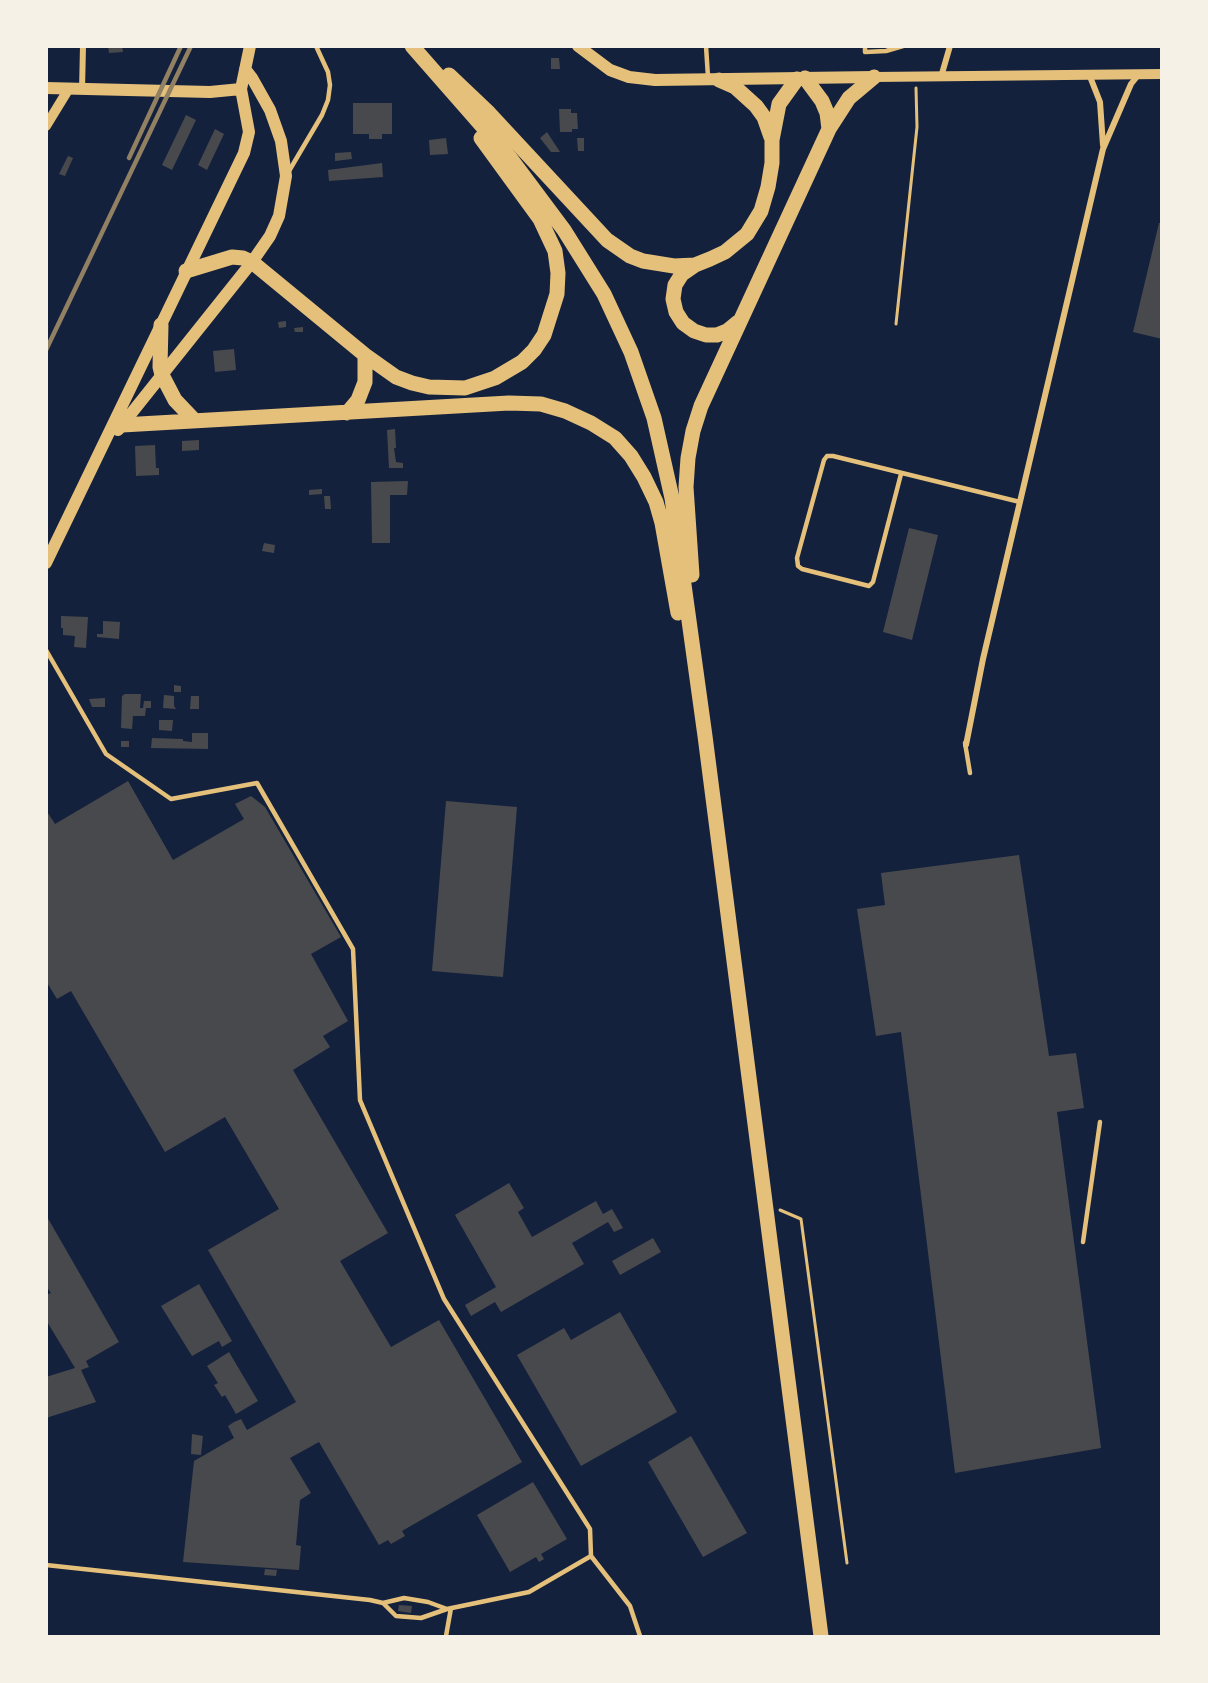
<!DOCTYPE html>
<style>
body{margin:0}
#map{position:relative;width:1208px;height:1683px;overflow:hidden;background:#14213d;font-family:Literata,serif}
canvas{display:block}
.frame{position:absolute;inset:0;border:48px solid #f6f1e7;pointer-events:none}
</style>
<div id="map">
<canvas width="1208" height="1683"></canvas>
<div class="frame"></div>
</div>
<script>
const ctx = document.querySelector('canvas').getContext('2d');
ctx.lineJoin = 'round';
function paint(path, color) { ctx.fillStyle = color; ctx.fill(path, 'evenodd'); }
const poly = rows => new Path2D(rows.map(r => 'M' + r).join(''));
function stroke(path, color, width, dash) { ctx.strokeStyle = color; ctx.lineWidth = width; ctx.lineCap = dash ? 'butt' : 'round'; ctx.setLineDash(dash || []); ctx.stroke(path); }
paint(poly([
 [108,46,122,46,123,52,109,53],
 [551,58,559,58,560,69,551,69],
 [353,103,392,103,392,134,382,134,382,139,369,139,369,134,353,134],
 [559,109,571,109,571,113,577,113,578,129,572,129,572,132,560,132],
 [186,115,196,120,172,170,162,165],
 [215,129,224,134,207,170,198,165],
 [547,132,560,152,551,152,540,138],
 [446,138,448,154,430,155,429,140],
 [577,138,584,138,584,151,578,151],
 [351,152,352,159,335,161,335,153],
 [68,156,73,158,65,176,59,174],
 [382,163,383,177,329,181,328,170],
 [1159,223,1162,223,1162,339,1133,332],
 [286,321,286,327,279,328,278,322],
 [303,327,303,332,295,332,294,328],
 [234,349,236,370,215,372,213,351],
 [395,429,396,448,394,448,396,462,403,463,403,468,389,468,387,430],
 [199,440,199,450,182,451,182,441],
 [155,445,156,468,159,468,159,475,136,476,135,446],
 [408,481,407,495,390,495,390,543,372,543,371,482],
 [322,489,322,494,309,495,309,490],
 [324,496,330,496,331,509,325,509],
 [909,528,938,535,912,640,883,632],
 [264,543,275,545,274,553,262,551],
 [61,616,88,617,86,648,74,647,75,636,63,635,63,628,61,628],
 [103,621,120,622,119,639,97,637,97,634,103,634],
 [174,685,181,686,181,692,174,692],
 [125,694,141,694,140,708,146,708,145,716,133,716,132,729,121,728,122,696],
 [164,695,174,696,174,706,176,709,163,708],
 [191,696,199,696,199,709,190,709],
 [105,698,105,707,92,707,89,699],
 [144,701,151,701,151,708,143,708],
 [159,720,173,720,172,731,159,730],
 [192,733,208,733,208,749,151,748,152,738,183,739,183,741,192,742],
 [121,741,129,741,129,747,121,747],
 [128,781,173,860,244,819,235,804,251,796,265,807,341,937,311,954,348,1021,323,1036,330,1047,293,1070,388,1233,340,1261,391,1347,439,1320,522,1462,402,1531,405,1536,391,1544,388,1540,379,1545,319,1442,290,1458,311,1493,300,1500,296,1545,301,1546,299,1570,183,1562,194,1461,234,1438,228,1426,234,1422,241,1419,247,1430,296,1402,208,1250,279,1209,225,1117,165,1152,71,991,57,999,46,981,46,810,55,824],
 [446,801,517,807,503,977,432,971],
 [1019,855,1049,1056,1076,1053,1084,1108,1057,1112,1101,1448,955,1473,901,1032,876,1036,857,909,885,905,881,873],
 [509,1183,524,1208,518,1212,532,1237,596,1201,603,1214,612,1209,623,1228,614,1232,608,1222,572,1243,584,1264,501,1312,495,1302,471,1316,465,1305,496,1287,455,1215],
 [46,1215,119,1342,86,1361,89,1367,81,1370,96,1402,46,1418,46,1377,75,1368,46,1320,46,1295,51,1293,46,1286],
 [653,1238,661,1252,620,1275,612,1261],
 [199,1284,232,1341,222,1347,219,1341,192,1356,161,1306],
 [620,1312,677,1412,581,1466,517,1355,564,1328,571,1340],
 [229,1352,258,1401,236,1414,225,1395,222,1397,214,1385,218,1383,207,1366],
 [192,1434,203,1436,201,1455,191,1454],
 [691,1436,747,1533,703,1557,648,1462],
 [533,1482,567,1539,541,1554,544,1559,539,1562,536,1557,510,1572,477,1515],
 [265,1569,277,1570,276,1576,264,1575],
 [399,1605,412,1606,411,1613,398,1611]
]), '#48494c');
stroke(poly([
 [896,324,917,127,916,88],
 [780,1210,801,1219,847,1563]
]), '#e5c07b', 3);
stroke(poly([
 [706,46,708,77],
 [865,46,865,52,886,51,903,46],
 [289,171,322,115,328,100,330,85,328,72,316,46],
 [901,474,873,582,869,586,802,569,798,566,797,558,824,460,827,456,833,456,1020,502],
 [46,650,106,754,171,799,257,783,353,949,360,1100,444,1299,590,1529,591,1556],
 [965,743,970,773],
 [1083,1242,1100,1122],
 [46,1565,370,1600,383,1603,396,1616,421,1618,447,1609,428,1602,404,1598,383,1603],
 [447,1609,529,1592,591,1556,630,1606,640,1636],
 [446,1636,451,1608]
]), '#e5c07b', 4.5);
stroke(poly([
 [1089,74,1100,102,1103,145],
 [941,77,950,46],
 [82,90,83,46],
 [966,745,983,659,1103,149,1131,84,1139,74]
]), '#e5c07b', 6);
stroke(poly([
 [874,77,1162,74],
 [46,126,68,90]
]), '#e5c07b', 10);
stroke(poly([
 [578,46,610,70,629,77,655,80,874,77],
 [46,88,210,92,241,89],
 [118,430,252,262,270,236,279,216,286,176,281,141,270,110,252,78,245,69],
 [46,563,244,153,249,132,241,89,250,46]
]), '#e5c07b', 12);
stroke(poly([
 [412,46,511,159,564,230,604,294,631,352,654,418,672,498,705,736,821,1636],
 [449,75,489,113,607,240,630,256,643,261,674,266,695,265,710,259,725,252,747,234,761,211,768,187,772,163,772,140,779,104,797,79],
 [805,78,822,101,827,113,829,129],
 [719,80,735,87,756,106,764,117,771,137],
 [695,265,682,274,675,285,673,299,676,312,683,323,694,331,706,335,717,335,727,331,738,322],
 [186,271,232,257,243,258,252,262,365,355,396,377,412,383,429,387,465,388,495,378,522,362,534,350,544,335,557,294,558,273,555,251,540,219,481,138],
 [161,325,160,367,162,375,175,400,195,421],
 [347,413,358,400,365,382,365,355],
 [122,425,509,403,541,404,565,411,591,423,615,438,631,456,644,477,656,502,662,523,678,613],
 [692,575,686,487,688,458,693,431,701,406,829,129,849,98,874,77]
]), '#e5c07b', 15);
stroke(poly([
 [129,158,181,46],
 [46,350,191,46]
]), '#918062', 4.5);
</script>
